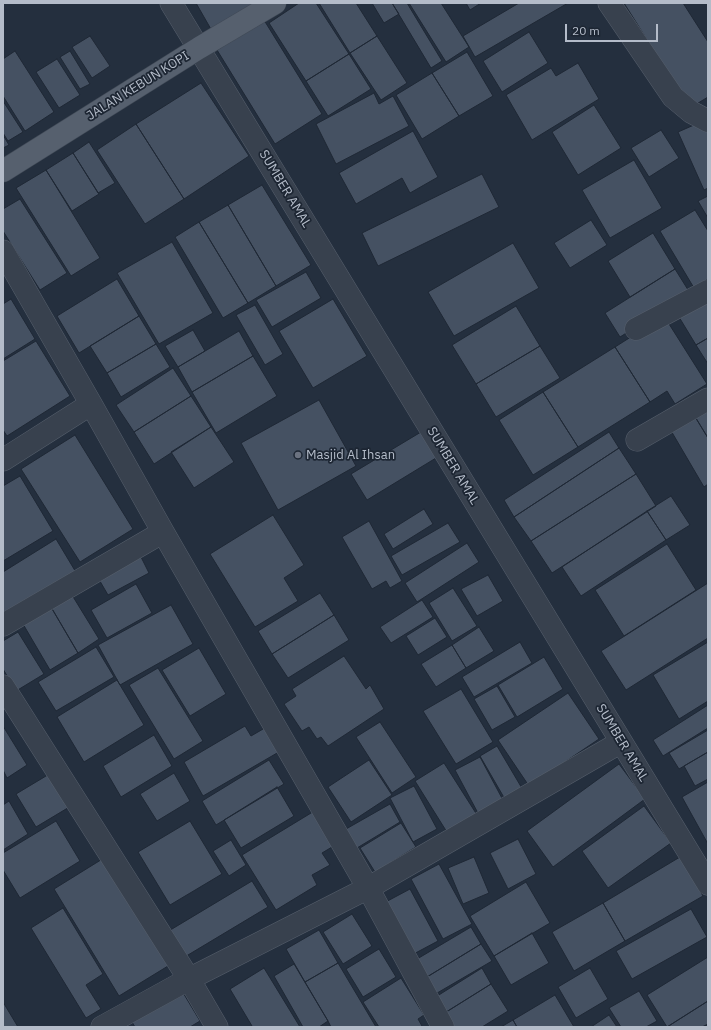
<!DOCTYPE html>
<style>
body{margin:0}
#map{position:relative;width:711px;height:1030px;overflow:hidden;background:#242f3e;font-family:"IBM Plex Sans",sans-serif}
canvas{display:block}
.frame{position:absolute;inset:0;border:4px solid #b4bcc9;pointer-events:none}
.scale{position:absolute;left:565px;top:24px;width:93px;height:18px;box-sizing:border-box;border:2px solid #b4bcc9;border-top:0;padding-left:5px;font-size:12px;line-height:14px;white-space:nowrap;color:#b4bcc9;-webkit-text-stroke:3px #1d2633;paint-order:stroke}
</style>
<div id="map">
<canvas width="711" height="1030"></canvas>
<div class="frame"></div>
<div class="scale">20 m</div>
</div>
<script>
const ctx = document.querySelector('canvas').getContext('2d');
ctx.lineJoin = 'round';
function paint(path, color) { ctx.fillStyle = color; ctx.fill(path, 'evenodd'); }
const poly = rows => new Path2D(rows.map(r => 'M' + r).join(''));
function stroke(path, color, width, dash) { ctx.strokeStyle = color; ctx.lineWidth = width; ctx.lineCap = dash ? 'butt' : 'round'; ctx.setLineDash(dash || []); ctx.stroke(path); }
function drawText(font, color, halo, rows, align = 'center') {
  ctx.font = font + ' "IBM Plex Sans",sans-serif'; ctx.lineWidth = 3.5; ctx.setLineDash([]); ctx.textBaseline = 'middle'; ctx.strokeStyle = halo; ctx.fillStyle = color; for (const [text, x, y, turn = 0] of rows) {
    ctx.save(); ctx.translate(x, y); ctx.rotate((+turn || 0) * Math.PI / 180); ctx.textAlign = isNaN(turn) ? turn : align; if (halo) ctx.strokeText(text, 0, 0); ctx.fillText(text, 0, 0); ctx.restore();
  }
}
const building = poly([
 [196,3,260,3,212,31,196,3],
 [299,3,316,3,349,54,306,81,269,23,299,3],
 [319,3,356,3,377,36,350,53,319,3],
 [372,3,392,3,399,14,384,23,372,3],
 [392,3,407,3,442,61,431,68,392,3],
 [409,3,441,3,469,47,446,62,409,3],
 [466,3,481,3,470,10,466,3],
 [519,3,568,3,475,57,463,36,519,3],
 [624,3,683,3,708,42,708,97,690,108,624,3],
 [264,20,322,114,275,144,217,50,264,20],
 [529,32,548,63,502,92,483,61,529,32],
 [90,36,110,66,92,78,72,47,90,36],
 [377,36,407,83,381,100,350,53,377,36],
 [15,51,54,112,25,131,3,96,3,59,15,51],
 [70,51,90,84,80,89,60,57,70,51],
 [467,52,493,96,459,116,432,73,467,52],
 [349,54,371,89,328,116,306,81,349,54],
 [57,59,80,95,59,108,36,72,57,59],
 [578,63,599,99,532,140,506,95,551,68,556,76,578,63],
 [432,73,459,116,422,139,396,95,432,73],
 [201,83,249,156,184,199,136,124,201,83],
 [374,93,379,104,393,96,409,126,336,164,316,124,374,93],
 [3,101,23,132,8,141,3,133,3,101],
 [594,105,621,148,578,175,552,132,594,105],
 [136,124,184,199,145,224,97,150,136,124],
 [694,125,708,130,708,188,704,190,678,132,694,125],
 [661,130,679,158,649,177,631,148,661,130],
 [413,131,438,177,410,193,402,178,356,204,339,173,413,131],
 [3,135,9,145,3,148,3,135],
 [89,142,115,183,98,193,73,153,89,142],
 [73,153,99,194,72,211,46,170,73,153],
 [634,160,662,208,610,238,582,190,634,160],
 [46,170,100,258,71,276,16,188,46,170],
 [482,174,499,207,378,266,362,233,482,174],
 [262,185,311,265,276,286,228,205,262,185],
 [708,196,708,218,698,201,708,196],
 [20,199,67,273,40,290,3,231,3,209,20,199],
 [228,205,276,286,248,303,199,222,228,205],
 [695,210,708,231,708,279,694,288,660,231,695,210],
 [591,220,607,245,570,268,554,243,591,220],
 [199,222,248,303,223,318,175,237,199,222],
 [653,233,675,269,630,297,608,261,653,233],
 [172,242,213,313,159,344,117,273,172,242],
 [513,243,539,288,454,336,428,292,513,243],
 [675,269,690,293,620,337,605,313,675,269],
 [306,272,321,298,272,327,256,300,306,272],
 [117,279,139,316,79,353,57,316,117,279],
 [11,299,35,339,3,359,3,304,11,299],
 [333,299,367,356,313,388,279,331,333,299],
 [708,299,708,338,696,345,679,317,708,299],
 [255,305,283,354,265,365,236,315,255,305],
 [516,306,540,346,476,384,452,345,516,306],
 [139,316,156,344,107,373,90,346,139,316],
 [664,316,707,384,675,404,667,391,650,402,615,347,664,316],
 [193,330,205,351,178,367,165,346,193,330],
 [239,331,253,356,192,392,178,367,239,331],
 [708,338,708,364,696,345,708,338],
 [36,341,70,396,7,436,3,430,3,361,36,341],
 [156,344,170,367,121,397,107,373,156,344],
 [540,346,560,378,496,417,476,384,540,346],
 [615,347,650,402,578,447,543,392,615,347],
 [253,356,277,396,216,433,192,392,253,356],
 [173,368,191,396,134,432,116,405,173,368],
 [543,392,578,447,533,475,499,420,543,392],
 [191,396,211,427,154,464,134,432,191,396],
 [319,400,356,466,278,510,241,443,319,400],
 [708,407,708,438,694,415,708,407],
 [694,415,708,438,708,484,704,487,670,429,694,415],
 [211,427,234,462,194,488,171,452,211,427],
 [421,432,436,458,367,500,351,474,421,432],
 [609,432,619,448,514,517,504,500,609,432],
 [75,435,133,529,80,562,21,469,75,435],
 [619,448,636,474,531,541,514,517,619,448],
 [636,474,656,506,552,573,531,541,636,474],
 [20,476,53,531,3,561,3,486,20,476],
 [671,496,690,525,666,540,647,511,671,496],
 [424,509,433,524,393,549,384,534,424,509],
 [647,511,666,540,581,596,562,567,647,511],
 [273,515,304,565,284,578,298,601,255,627,210,554,273,515],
 [369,521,402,581,390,588,386,581,372,589,342,537,369,521],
 [448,523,460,542,402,575,391,556,448,523],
 [56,539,77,574,3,619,3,572,56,539],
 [467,543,479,562,417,602,405,583,467,543],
 [667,544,696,590,624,636,595,590,667,544],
 [139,553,149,573,108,595,97,576,139,553],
 [488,575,503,601,477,616,461,589,488,575],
 [708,583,708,638,626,690,601,651,708,583],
 [136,584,152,613,107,638,91,610,136,584],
 [453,588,477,626,452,641,429,603,453,588],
 [320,593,334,615,272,654,258,631,320,593],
 [72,595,99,639,78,653,51,607,72,595],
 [422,600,433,617,391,643,380,627,422,600],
 [171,605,193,644,120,685,98,645,171,605],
 [51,607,78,653,50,670,23,624,51,607],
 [334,615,349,640,288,678,272,654,334,615],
 [435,618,447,637,418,655,406,636,435,618],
 [479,627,494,651,466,668,452,645,479,627],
 [18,632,44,674,16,691,3,669,3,641,18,632],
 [520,642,532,663,474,697,462,677,520,642],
 [708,642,708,701,679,719,653,675,708,642],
 [452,645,466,668,436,687,421,664,452,645],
 [96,647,114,677,56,711,38,682,96,647],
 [199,648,226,694,190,716,162,670,199,648],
 [344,656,366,689,370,685,384,709,328,746,321,737,317,739,309,727,302,731,284,704,296,696,292,689,344,656],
 [544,657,563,689,517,717,498,685,544,657],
 [158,668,203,741,174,759,129,685,158,668],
 [117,680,144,725,84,762,57,717,117,680],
 [497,686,515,717,492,730,474,699,497,686],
 [461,689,493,742,456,764,423,711,461,689],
 [568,693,599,739,529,786,498,740,568,693],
 [708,705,708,728,663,756,653,740,708,705],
 [380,722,416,777,392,793,356,737,380,722],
 [270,725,284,749,203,796,184,762,245,726,251,736,270,725],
 [3,726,27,765,7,778,3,770,3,726],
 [708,730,708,752,679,769,669,753,708,730],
 [154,735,172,766,121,797,103,766,154,735],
 [497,746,523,790,506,801,480,756,497,746],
 [708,752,708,779,695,786,684,766,708,752],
 [480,757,504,802,479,815,455,770,480,757],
 [269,760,284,784,216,825,202,801,269,760],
 [369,760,392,795,351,822,328,787,369,760],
 [444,763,479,818,450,837,415,781,444,763],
 [619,764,645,799,553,867,527,831,619,764],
 [51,773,71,806,36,827,16,794,51,773],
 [174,773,190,801,157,821,140,794,174,773],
 [708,782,708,844,682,797,708,782],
 [414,786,437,829,413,842,390,798,414,786],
 [277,787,294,816,241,848,224,820,277,787],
 [9,801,28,834,3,850,3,805,9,801],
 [390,804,400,822,357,848,346,829,390,804],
 [644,806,671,843,608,888,582,851,644,806],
 [316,810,337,844,322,853,330,865,312,875,317,885,276,910,242,855,316,810],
 [56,821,80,861,20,898,3,870,3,853,56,821],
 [190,821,222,874,170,905,138,852,190,821],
 [401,823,416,847,375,872,360,848,401,823],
 [518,839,536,874,508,889,490,853,518,839],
 [231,840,246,865,229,876,213,851,231,840],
 [474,857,489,893,463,904,448,868,474,857],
 [680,857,703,896,625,941,603,903,680,857],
 [104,858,168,966,119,996,54,889,104,858],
 [439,864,472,924,443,939,411,879,439,864],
 [252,881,268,907,183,958,167,932,252,881],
 [526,882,550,923,494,956,470,916,526,882],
 [410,889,438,941,408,957,380,905,410,889],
 [603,903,625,941,574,971,552,932,603,903],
 [63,908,103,974,86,985,101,1009,86,1018,31,928,63,908],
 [691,909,707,937,632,979,616,951,691,909],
 [352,914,372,946,343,964,323,932,352,914],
 [471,927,481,944,422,980,412,962,471,927],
 [319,930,338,963,305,982,286,949,319,930],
 [532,933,549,963,511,985,494,956,532,933],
 [481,944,492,961,432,996,422,980,481,944],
 [379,949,396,977,363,997,346,969,379,949],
 [708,957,708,1001,667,1027,647,995,708,957],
 [338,963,376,1027,331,1027,328,1021,305,982,338,963],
 [294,964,328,1021,319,1027,303,1027,274,976,294,964],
 [264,968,300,1027,250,1027,252,1026,230,989,264,968],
 [482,968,491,984,443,1014,434,998,482,968],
 [590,968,608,999,576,1018,558,987,590,968],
 [401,978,424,1015,418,1019,422,1026,420,1027,379,1027,363,1002,401,978],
 [491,984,508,1011,482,1027,452,1027,443,1014,491,984],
 [182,991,200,1021,190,1027,135,1027,132,1022,182,991],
 [639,991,657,1021,646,1027,621,1027,609,1008,639,991],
 [555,995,574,1027,517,1027,513,1020,555,995],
 [708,1001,708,1024,702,1027,667,1027,708,1001],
 [3,1002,18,1027,3,1027,3,1002],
 [609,1015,617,1027,591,1027,609,1015],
 [513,1020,517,1027,501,1027,513,1020]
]);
paint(building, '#455162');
stroke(building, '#1f2835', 1);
const street = poly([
 [171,3,708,884],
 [609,3,673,97,691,112,708,121],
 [3,251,91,404,163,532,368,888,443,1027],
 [636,329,708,291],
 [637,440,708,399],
 [3,460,91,404],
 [3,625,163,532],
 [3,686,189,979,217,1027],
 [102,1027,189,979,368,888,621,742]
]);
const primary = poly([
 [3,171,199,48,275,3]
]);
stroke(street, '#565f6c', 23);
stroke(primary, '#414a57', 23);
stroke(street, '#38414e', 22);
stroke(primary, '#56606e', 22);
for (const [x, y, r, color] of [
 [298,455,4,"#6b7280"]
]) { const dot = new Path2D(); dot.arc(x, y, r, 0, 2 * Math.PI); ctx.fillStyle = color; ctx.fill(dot); stroke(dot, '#1d2633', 1.5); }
drawText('13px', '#b4bcc9', '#1d2633', [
 ["JALAN KEBUN KOPI",138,86,-32],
 ["SUMBER AMAL",285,189,59],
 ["SUMBER AMAL",453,466,59],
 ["SUMBER AMAL",622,743,59]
]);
drawText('13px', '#b4bcc9', '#1d2633', [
 ["Masjid Al Ihsan",306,455]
], 'left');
</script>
